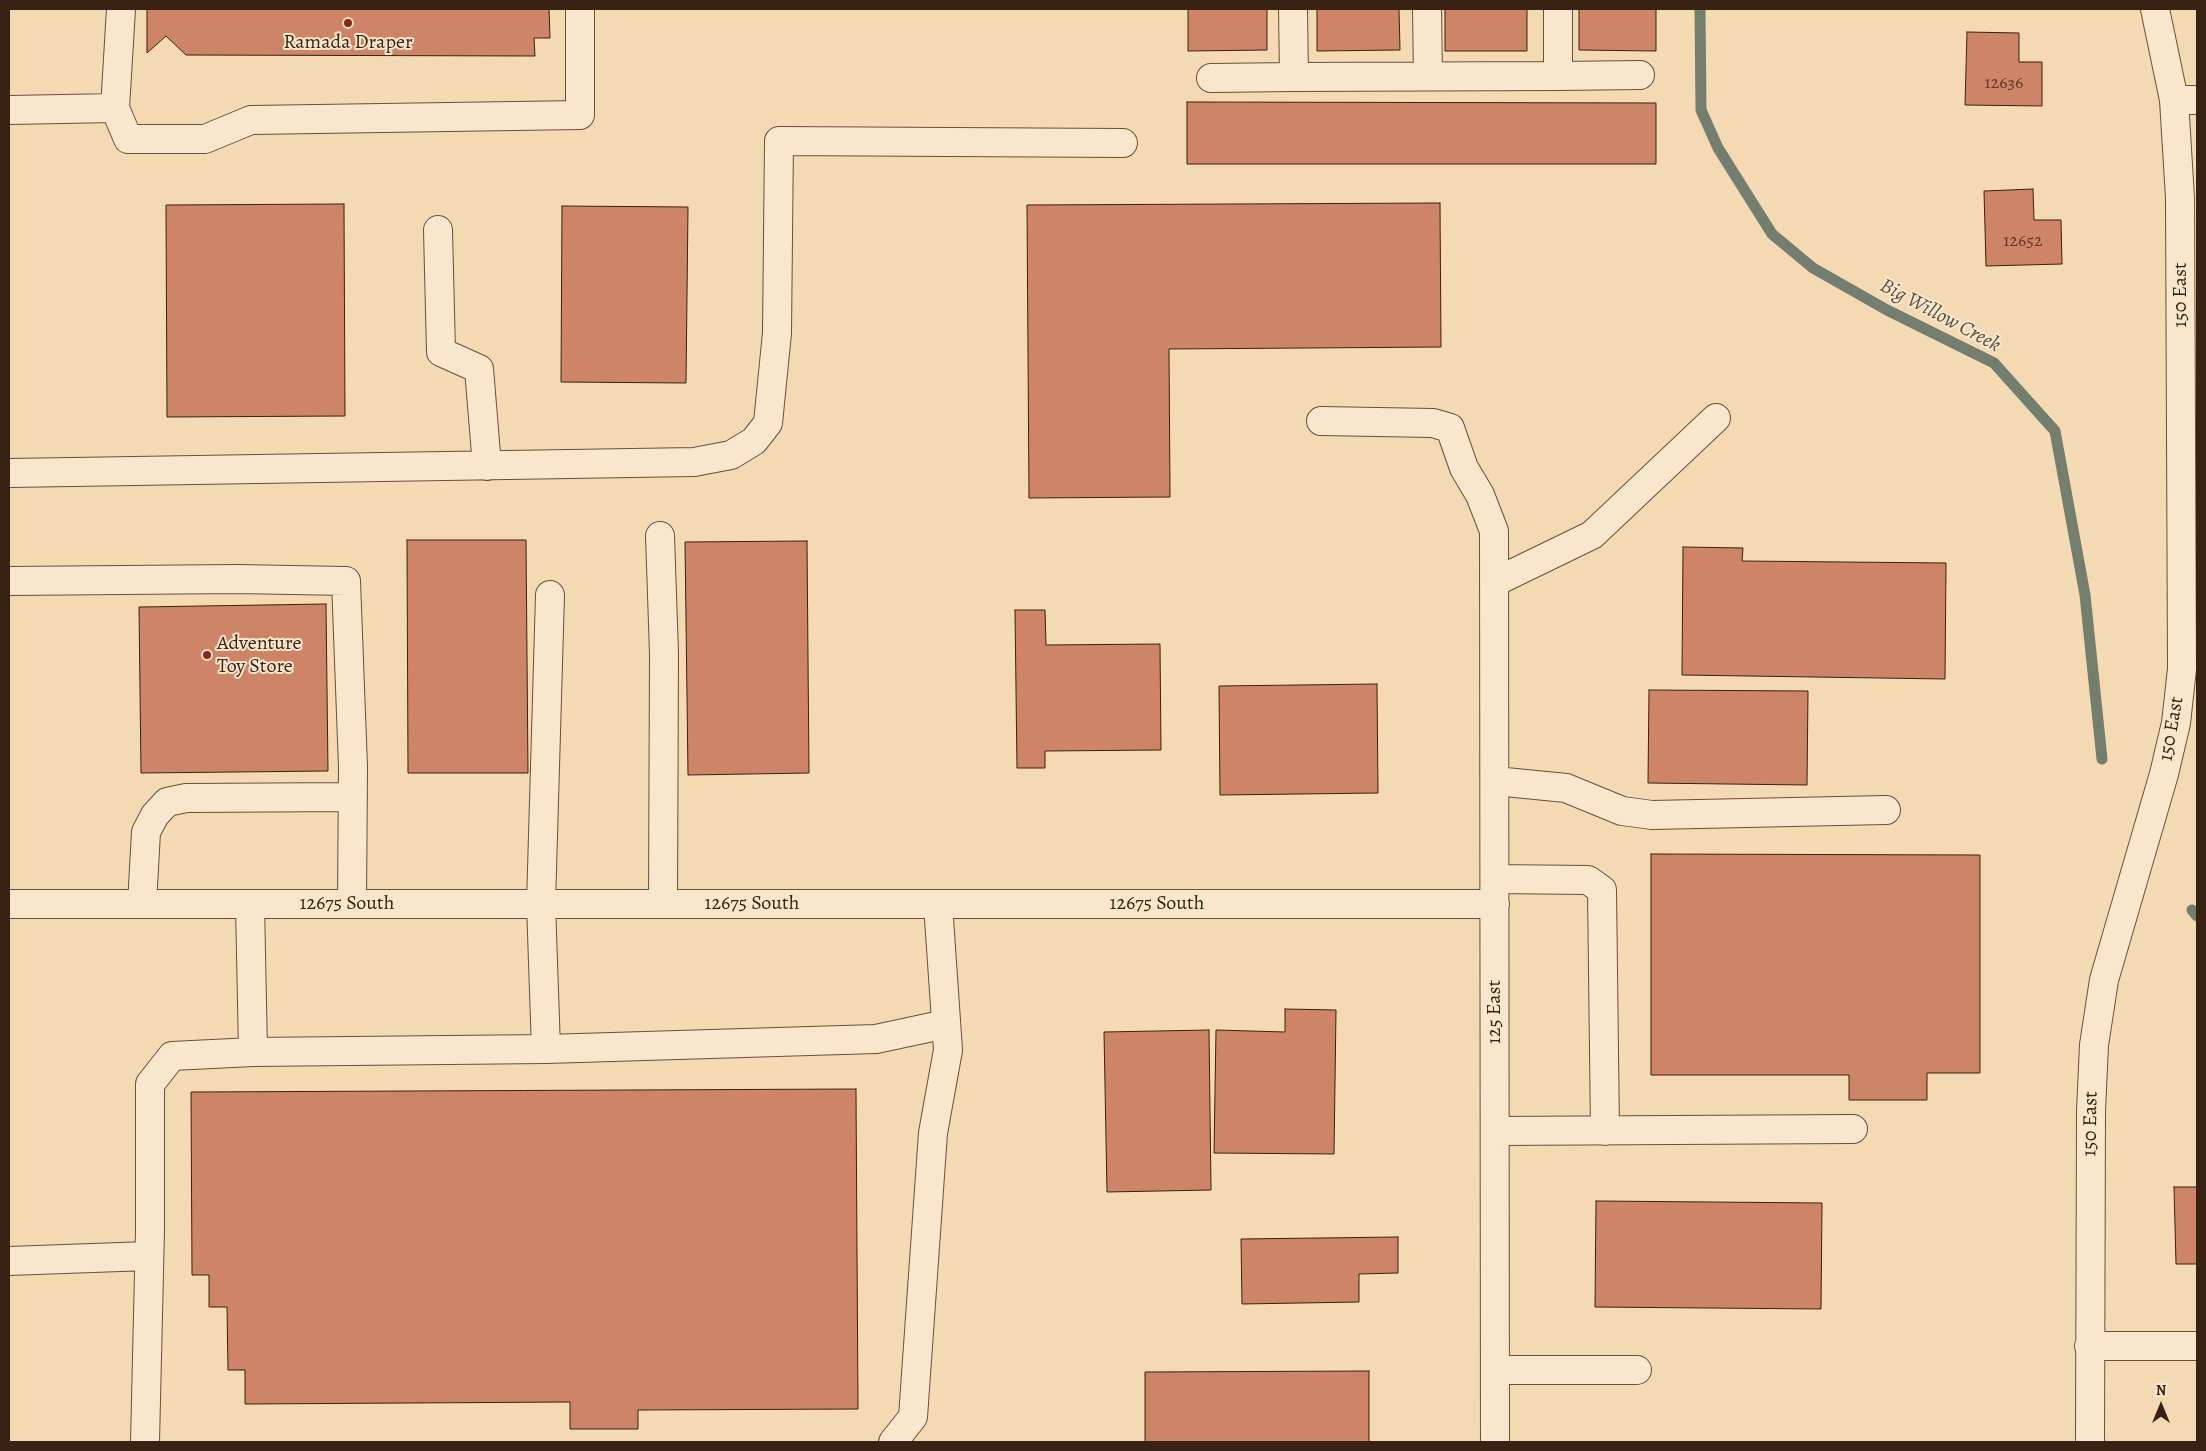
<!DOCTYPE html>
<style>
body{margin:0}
#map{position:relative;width:2206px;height:1451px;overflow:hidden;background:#f4dab2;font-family:Alegreya,serif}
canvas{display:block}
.frame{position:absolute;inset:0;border:10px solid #372213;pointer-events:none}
.north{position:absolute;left:2136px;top:1381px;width:50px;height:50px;-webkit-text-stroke:4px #f8e7cd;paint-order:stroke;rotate:0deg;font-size:14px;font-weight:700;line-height:20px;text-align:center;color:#372213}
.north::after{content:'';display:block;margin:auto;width:18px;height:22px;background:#372213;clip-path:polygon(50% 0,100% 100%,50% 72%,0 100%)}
</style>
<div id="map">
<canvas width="2206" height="1451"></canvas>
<div class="frame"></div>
<div class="north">N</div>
</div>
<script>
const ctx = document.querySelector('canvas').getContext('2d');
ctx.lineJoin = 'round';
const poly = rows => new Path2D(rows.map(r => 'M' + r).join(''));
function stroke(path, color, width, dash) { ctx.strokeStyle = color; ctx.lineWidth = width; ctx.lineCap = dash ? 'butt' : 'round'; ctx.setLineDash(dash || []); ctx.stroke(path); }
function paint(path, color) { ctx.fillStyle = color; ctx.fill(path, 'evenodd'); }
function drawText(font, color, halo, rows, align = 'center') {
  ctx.font = font + ' Alegreya,serif'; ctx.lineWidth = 4; ctx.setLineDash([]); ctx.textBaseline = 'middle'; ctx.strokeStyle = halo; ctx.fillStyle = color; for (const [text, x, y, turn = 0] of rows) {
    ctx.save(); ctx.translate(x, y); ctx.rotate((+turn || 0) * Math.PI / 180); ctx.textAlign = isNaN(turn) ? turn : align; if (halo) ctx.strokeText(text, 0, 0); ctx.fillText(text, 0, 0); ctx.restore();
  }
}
stroke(poly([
 [1700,9,1701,110,1718,148,1772,234,1813,268,1887,310,1994,363,2055,431,2085,595,2102,759],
 [2192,910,2197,916]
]), '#747e6f', 11);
const building = poly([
 [147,9,549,9,550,38,534,38,535,56,186,55,166,36,147,53,147,9],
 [1188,9,1267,9,1267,50,1188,51,1188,9],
 [1317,9,1399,9,1400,50,1317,51,1317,9],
 [1445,9,1527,9,1527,51,1445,51,1445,9],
 [1579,9,1656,9,1656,51,1579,50,1579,9],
 [1967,32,2019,33,2019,62,2042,62,2042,106,1965,105,1967,32],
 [1187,102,1656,103,1656,164,1187,164,1187,102],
 [2033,189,2034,220,2061,220,2062,264,1986,266,1984,191,2033,189],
 [1440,203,1441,347,1169,349,1170,497,1029,498,1027,205,1440,203],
 [344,204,345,416,167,417,166,205,344,204],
 [562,206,688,207,686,383,561,382,562,206],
 [407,540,526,540,528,773,408,773,407,540],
 [807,541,809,773,688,775,685,542,807,541],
 [1683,547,1743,548,1742,561,1946,563,1945,679,1682,675,1683,547],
 [326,604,328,771,141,773,139,607,326,604],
 [1015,610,1045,610,1046,645,1160,644,1161,750,1045,751,1045,768,1017,768,1015,610],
 [1377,684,1378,793,1220,795,1219,686,1377,684],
 [1649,690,1808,691,1807,785,1648,783,1649,690],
 [1651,854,1980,855,1980,1073,1927,1073,1927,1100,1849,1100,1849,1075,1651,1075,1651,854],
 [1285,1009,1336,1010,1334,1154,1214,1153,1216,1030,1285,1032,1285,1009],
 [1209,1030,1211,1190,1107,1192,1104,1032,1209,1030],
 [856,1089,858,1409,638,1410,638,1429,570,1429,570,1402,245,1404,245,1370,228,1370,227,1307,209,1307,209,1275,192,1275,191,1092,856,1089],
 [2174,1187,2197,1187,2197,1264,2176,1264,2174,1187],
 [1596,1201,1822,1203,1821,1309,1595,1307,1596,1201],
 [1398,1237,1398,1273,1359,1274,1359,1302,1242,1304,1241,1239,1398,1237],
 [1369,1371,1369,1442,1145,1442,1145,1372,1369,1371]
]);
paint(building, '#ce8466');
stroke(building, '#372213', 1);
const minor = poly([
 [1293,9,1294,77,1558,76,1558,9],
 [1427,9,1428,76],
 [1558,76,1640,75],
 [1211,78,1294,77],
 [2174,100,2197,100],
 [115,108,128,139,205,139,251,120,580,115,580,9],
 [9,110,115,108,121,9],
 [438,230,441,352,479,369,487,466],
 [1321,421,1433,423,1450,428,1464,468,1480,495,1494,531,1495,1442],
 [9,473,694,462,731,455,754,441,768,423,777,333,779,141,1123,143],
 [660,536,664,653,663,904],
 [9,581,237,579,346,581,353,767,352,904],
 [1495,582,1592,535,1716,418],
 [550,595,541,904,546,1049,876,1039,946,1024],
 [1495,781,1566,788,1622,811,1652,815,1886,810],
 [1495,879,1588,880,1602,890,1605,1131],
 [9,904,1495,904],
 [142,904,146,832,155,815,167,802,186,798,353,797],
 [250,904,253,1052,546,1049],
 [1495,1131,1853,1129],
 [9,1261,148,1256],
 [2089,1346,2197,1346],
 [1495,1370,1637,1370],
 [145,1442,150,1230,150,1084,172,1056,253,1052],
 [893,1442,913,1417,933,1133,948,1050,938,904],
 [2090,1442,2091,1111,2094,1045,2104,980,2164,774,2176,723,2182,669,2180,198,2174,100,2155,9]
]);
stroke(minor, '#66503b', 30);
stroke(minor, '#f8e7cd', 28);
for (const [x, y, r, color] of [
 [348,23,5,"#8f2418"],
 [207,655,5,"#8f2418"]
]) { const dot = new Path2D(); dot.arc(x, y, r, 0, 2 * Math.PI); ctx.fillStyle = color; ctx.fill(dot); stroke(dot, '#f8e7cd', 2); }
drawText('18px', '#5d3a28', null, [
 ["12636",2004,84],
 ["12652",2023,242]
]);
drawText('20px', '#372213', '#f8e7cd', [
 ["Ramada Draper",348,43],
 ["Adventure",217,644,"left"],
 ["Toy Store",217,667,"left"]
]);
drawText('20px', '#372213', '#f8e7cd', [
 ["150 East",2181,295,-90],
 ["150 East",2172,729,-80],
 ["12675 South",347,904],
 ["12675 South",752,904],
 ["12675 South",1157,904],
 ["125 East",1495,1012,-90],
 ["150 East",2091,1124,-89]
]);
drawText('italic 21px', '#555041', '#f8e7cd', [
 ["Big Willow Creek",1940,316,28]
]);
</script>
